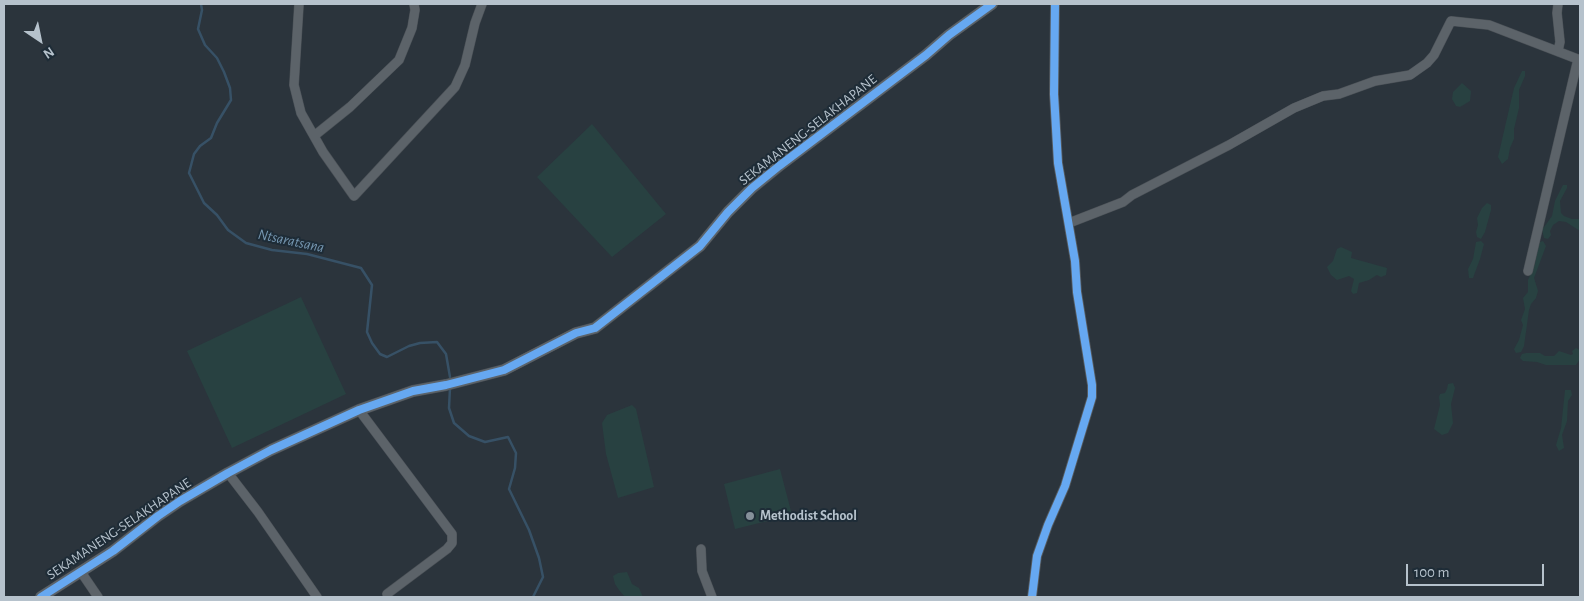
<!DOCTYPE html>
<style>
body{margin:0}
#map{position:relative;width:1584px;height:601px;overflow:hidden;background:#2b343c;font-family:"Alegreya Sans",sans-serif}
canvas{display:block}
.frame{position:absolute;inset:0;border:5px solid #b6c2cc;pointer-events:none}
.north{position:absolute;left:15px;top:15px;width:50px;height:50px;-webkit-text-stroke:4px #1e2c37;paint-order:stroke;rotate:146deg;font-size:14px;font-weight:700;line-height:20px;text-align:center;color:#b6c2cc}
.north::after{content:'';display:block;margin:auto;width:18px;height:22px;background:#b6c2cc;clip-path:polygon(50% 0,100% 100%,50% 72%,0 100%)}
.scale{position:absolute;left:1406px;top:564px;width:138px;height:22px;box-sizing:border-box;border:2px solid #b6c2cc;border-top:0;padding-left:6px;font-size:15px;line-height:18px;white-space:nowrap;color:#b6c2cc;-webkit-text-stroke:4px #1e2c37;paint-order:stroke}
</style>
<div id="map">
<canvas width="1584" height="601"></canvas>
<div class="frame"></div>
<div class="north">N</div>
<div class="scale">100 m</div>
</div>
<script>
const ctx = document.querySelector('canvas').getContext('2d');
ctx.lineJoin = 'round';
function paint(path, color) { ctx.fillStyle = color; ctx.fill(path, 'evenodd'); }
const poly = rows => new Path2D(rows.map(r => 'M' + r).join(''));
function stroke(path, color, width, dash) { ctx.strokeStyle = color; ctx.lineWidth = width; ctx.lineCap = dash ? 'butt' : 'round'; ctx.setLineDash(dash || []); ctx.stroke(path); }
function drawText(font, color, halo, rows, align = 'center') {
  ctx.font = font + ' "Alegreya Sans",sans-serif'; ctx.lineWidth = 4; ctx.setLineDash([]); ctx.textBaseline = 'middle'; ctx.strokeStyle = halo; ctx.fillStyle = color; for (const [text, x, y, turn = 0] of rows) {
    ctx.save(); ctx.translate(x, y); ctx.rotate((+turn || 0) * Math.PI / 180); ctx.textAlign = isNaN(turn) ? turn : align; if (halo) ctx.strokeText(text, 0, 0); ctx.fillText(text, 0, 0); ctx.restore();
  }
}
paint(poly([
 [1522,71,1525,71,1525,76,1519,90,1519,108,1514,129,1514,139,1510,148,1508,159,1502,164,1498,157,1514,88],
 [1462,83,1471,91,1470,101,1460,107,1456,106,1452,99,1453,92],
 [592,124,666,214,612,257,537,177],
 [1563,185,1567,185,1567,188,1560,201,1561,213,1564,216,1572,219,1580,219,1580,231,1566,222,1559,221,1553,225,1550,231,1551,235,1548,239,1544,238,1542,230,1552,216,1555,201],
 [1487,203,1491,205,1491,210,1485,232,1481,239,1477,237,1476,232,1478,225,1477,218,1482,208],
 [1481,241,1484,244,1480,259,1473,278,1469,278,1468,269,1473,259,1476,242],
 [1543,241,1546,246,1534,278,1538,291,1536,298,1531,304,1529,310,1524,346,1521,352,1516,353,1514,349,1519,340,1523,325,1521,320,1525,309,1523,298,1528,292,1528,280,1535,264,1538,247,1540,242],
 [1341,247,1352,252,1351,258,1387,268,1386,275,1381,277,1377,275,1369,280,1359,283,1357,293,1353,294,1351,291,1354,279,1349,276,1337,280,1331,275,1327,267,1333,261,1337,249],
 [301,297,346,394,232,448,187,351],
 [1576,348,1580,350,1580,359,1576,365,1546,365,1537,362,1523,361,1520,358,1522,354,1526,353,1540,353,1545,356,1554,356,1559,351,1571,355,1573,354,1572,351],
 [1453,383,1455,388,1451,404,1453,423,1448,433,1442,435,1434,429,1440,405,1439,397,1440,394,1445,393,1447,389,1448,384],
 [1565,390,1571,390,1572,395,1568,401,1567,421,1562,435,1564,448,1559,451,1556,445,1561,428],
 [632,405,636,409,654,487,618,498,606,454,602,423,607,415],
 [780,469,792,515,735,529,724,484],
 [627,572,632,584,639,588,643,597,625,597,619,590,615,584,613,576,618,573]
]), '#284141');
stroke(poly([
 [201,4,202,10,198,29,205,45,217,58,224,72,230,88,231,100,217,123,211,138,200,146,194,154,189,173,204,203,217,215,228,230,246,243,272,250,307,254,361,268,372,285,367,332,372,343,380,354,387,357,409,346,420,343,437,342,446,354,450,377],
 [450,388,449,408,454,423,469,436,485,442,508,437,516,453,515,468,509,489,529,530,539,558,543,577,533,597]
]), '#375166', 2.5);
const minor = poly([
 [299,4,294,85,301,113,323,152,354,196,455,87,465,65,475,23,482,4],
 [1558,4,1557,13,1560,42,1558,51],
 [314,136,350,107,399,60,412,28,415,10,414,4],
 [1069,223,1123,202,1132,195,1229,145,1294,108,1323,96,1339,94,1375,81,1410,75,1427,63,1434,55,1451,21,1489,25,1580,60],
 [1528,271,1578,59],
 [359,410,452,534,452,543,447,549,387,594],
 [228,473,258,512,317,597],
 [701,549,702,571,712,597],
 [81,572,98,597],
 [1032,597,1037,556,1048,525,1065,486,1092,397,1092,385,1077,292,1075,261,1058,163,1054,94,1055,4]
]);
const tertiary = poly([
 [41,597,113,551,158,516,180,501,228,473,271,450,359,410,413,391,446,385,504,370,576,333,595,328,700,246,728,212,752,188,779,166,926,55,949,35,992,4]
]);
stroke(minor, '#4a5056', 10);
stroke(tertiary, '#4a5056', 12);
stroke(minor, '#5c6369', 9);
stroke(tertiary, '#5c6369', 11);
stroke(poly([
 [41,597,113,551,158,516,180,501,228,473,271,450,359,410,413,391,446,385,504,370,576,333,595,328,700,246,728,212,752,188,779,166,926,55,949,35,992,4],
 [1032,597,1037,556,1048,525,1065,486,1092,397,1092,385,1077,292,1075,261,1058,163,1054,94,1055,4]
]), '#66a8f1', 8);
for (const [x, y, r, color] of [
 [750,516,5,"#85909a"]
]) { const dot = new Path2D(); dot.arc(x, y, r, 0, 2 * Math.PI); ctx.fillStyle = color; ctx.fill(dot); stroke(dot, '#1e2c37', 2); }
drawText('14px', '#b6c2cc', '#1e2c37', [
 ["SEKAMANENG-SELAKHAPANE",808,130,-38],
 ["SEKAMANENG-SELAKHAPANE",119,529,-34]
]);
drawText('bold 14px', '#b6c2cc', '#1e2c37', [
 ["Methodist School",760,516]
], 'left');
drawText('italic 15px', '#7596b0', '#1e2c37', [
 ["Ntsaratsana",291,241,12]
]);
</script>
